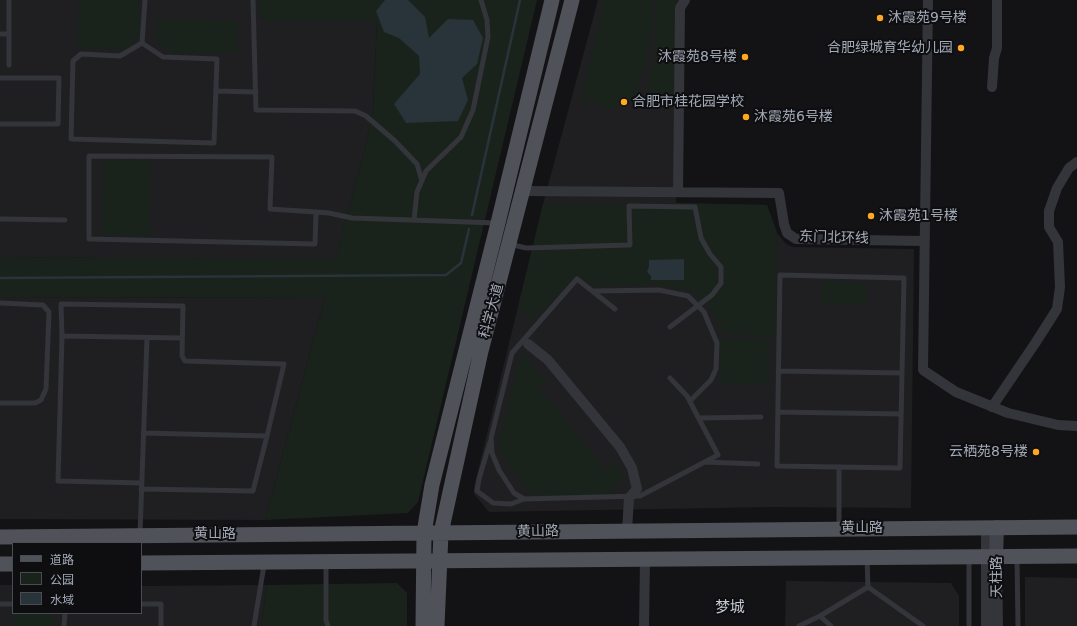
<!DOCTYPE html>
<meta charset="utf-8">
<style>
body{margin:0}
#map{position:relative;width:1077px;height:626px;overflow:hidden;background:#131315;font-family:"DejaVu Sans","Noto Sans SC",sans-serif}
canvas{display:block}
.legend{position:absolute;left:12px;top:542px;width:130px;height:72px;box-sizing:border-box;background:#0e0e10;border:1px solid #4a4c53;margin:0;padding:5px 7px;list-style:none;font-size:12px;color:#a3aab7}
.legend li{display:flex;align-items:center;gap:8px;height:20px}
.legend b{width:20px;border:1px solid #4a4c53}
</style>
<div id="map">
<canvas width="1077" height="626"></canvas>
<ul class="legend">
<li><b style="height:5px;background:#4f5259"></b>道路</li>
<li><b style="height:11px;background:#1a231b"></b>公园</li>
<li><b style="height:11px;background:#28333a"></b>水域</li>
</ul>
</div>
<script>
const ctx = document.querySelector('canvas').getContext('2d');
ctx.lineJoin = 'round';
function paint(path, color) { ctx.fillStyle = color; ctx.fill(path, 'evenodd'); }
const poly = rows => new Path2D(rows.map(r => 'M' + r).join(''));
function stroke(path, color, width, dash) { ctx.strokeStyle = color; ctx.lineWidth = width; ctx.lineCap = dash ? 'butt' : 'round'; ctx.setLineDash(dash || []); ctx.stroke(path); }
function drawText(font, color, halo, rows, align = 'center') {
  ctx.font = font + ' "DejaVu Sans","Noto Sans SC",sans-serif'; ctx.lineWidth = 4; ctx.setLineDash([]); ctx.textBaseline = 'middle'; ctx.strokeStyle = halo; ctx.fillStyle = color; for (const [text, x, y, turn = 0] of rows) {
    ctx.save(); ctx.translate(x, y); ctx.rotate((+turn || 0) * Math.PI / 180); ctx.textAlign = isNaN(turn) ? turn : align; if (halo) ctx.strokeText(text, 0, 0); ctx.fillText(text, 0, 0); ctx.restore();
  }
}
paint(poly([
 [0,0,259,0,259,14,267,21,377,21,373,110,364,152,335,260,0,257],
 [598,0,679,0,676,203,767,205,777,233,786,244,793,247,914,249,911,508,772,507,489,512,474,494,474,487,543,204],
 [0,297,325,298,265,520,0,519],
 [1025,577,1077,578,1077,626,1025,626],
 [786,581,951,583,959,596,959,626,785,626],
 [0,585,13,585,13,613,141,613,141,586,267,585,261,626,0,626]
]), '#1f1f22');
paint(poly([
 [79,0,140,0,139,39,124,49,78,48],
 [259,0,537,0,418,502,408,513,265,520,325,298,0,297,0,257,335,259,364,152,373,110,377,21,267,21,259,14],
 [604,0,650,0,654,7,653,27,638,93,627,106,612,109,598,106,590,98,588,104,580,102],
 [656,0,677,0,674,108,648,108,649,65,654,68],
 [157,20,237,21,237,53,171,52,156,40],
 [103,160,151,160,150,236,102,235],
 [676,203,767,205,777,233,775,336,724,334,710,307,692,291,655,285,594,287,577,274,534,320,518,308,543,204],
 [822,281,867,283,866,305,821,303],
 [767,338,767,383,721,384,721,339],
 [525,354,546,381,539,387,605,469,614,462,624,474,610,495,532,495,497,449,519,359],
 [397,583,407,593,407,626,261,626,267,585],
 [14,613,53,613,52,626,14,626]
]), '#1a231b');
paint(poly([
 [385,0,408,0,425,17,429,38,448,19,473,20,483,38,477,64,462,78,468,100,458,121,406,123,394,104,420,74,419,56,399,38,384,32,376,11],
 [684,259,684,280,651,280,651,276,647,272,649,267,649,260]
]), '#28333a');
stroke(poly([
 [472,215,520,0],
 [0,278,446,275,461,263,469,229]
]), '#28333a', 2.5);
stroke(poly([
 [253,0,256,110,355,111,366,116,395,141,417,164,422,181],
 [0,34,9,34,9,0],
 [142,43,163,57,217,59,214,143,71,139,73,61,81,54,120,56,142,43],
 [142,43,145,0],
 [9,65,9,34],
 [0,78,59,78,58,124,0,124],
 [216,91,256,92],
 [316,212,315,244,89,239,89,156,272,157,270,209,316,212,329,213,352,218,497,223],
 [0,219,65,220],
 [414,220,417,192,426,171,461,137,473,110,488,37,487,20,481,0],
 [509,244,526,248,630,245,629,206,695,207,701,238,710,254,721,267,721,283,712,295,670,327],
 [780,275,904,278,900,468,777,466,780,275],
 [592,291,659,290,688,296,704,312,717,343,716,369,711,380,690,401],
 [0,303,43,305,49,312,46,389,41,400,35,403,0,403],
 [615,309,577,279,512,353,491,438,492,453,499,470,514,493,524,499,640,496,718,455,687,396,670,378],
 [62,336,58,481,142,483],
 [778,371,902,373],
 [778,412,901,414],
 [699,418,761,417],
 [143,433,267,436,284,364,185,361,182,356,183,306,61,304,62,336,182,338],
 [490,442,479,479,477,491,493,503,511,504,524,499],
 [705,462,758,464],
 [839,467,839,528],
 [141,489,253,491,267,436],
 [140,534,147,338],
 [1017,557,1018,626],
 [969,558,969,626],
 [326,563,326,620,328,626],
 [868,587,923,626],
 [0,604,13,604],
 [141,604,161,604,161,626],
 [820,616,831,626],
 [64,626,65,613],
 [254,626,264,565],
 [799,626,820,616,868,587,867,558]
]), '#33353a', 5);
stroke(poly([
 [928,0,923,370,956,392,1008,413,1058,425,1077,426],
 [992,87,994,58,997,48,997,0],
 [523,191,779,193,784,224,787,233,796,239,924,241],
 [678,192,680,8,685,0],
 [528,344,548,360,620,447,632,468,637,489,629,498,627,531],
 [992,407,1036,342,1057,309,1060,287,1058,242,1049,227,1049,211,1057,188,1069,168,1077,162],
 [644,626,645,559]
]), '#33353a', 10);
stroke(poly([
 [987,527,987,626],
 [996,557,997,626]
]), '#33353a', 12);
stroke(poly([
 [996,557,997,527]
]), '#41444a', 14);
stroke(poly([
 [0,537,1077,527],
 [141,563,1077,556],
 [0,564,13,564],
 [423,626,424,533,432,485,498,223,552,0],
 [437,626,441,533,481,351,572,0]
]), '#4f5259', 15);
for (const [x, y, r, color] of [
 [880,18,4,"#ffa920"],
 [961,48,4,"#ffa920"],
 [745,57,4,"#ffa920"],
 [624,102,4,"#ffa920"],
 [746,117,4,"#ffa920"],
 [871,216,4,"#ffa920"],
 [1036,452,4,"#ffa920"]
]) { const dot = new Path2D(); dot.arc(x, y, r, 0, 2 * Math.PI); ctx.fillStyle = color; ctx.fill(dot); stroke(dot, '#0e0e10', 1.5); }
drawText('14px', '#a3aab7', '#0e0e10', [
 ["沐霞苑9号楼",888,18],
 ["合肥绿城育华幼儿园",953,48,"right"],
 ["沐霞苑8号楼",737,57,"right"],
 ["合肥市桂花园学校",632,102],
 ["沐霞苑6号楼",754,117],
 ["沐霞苑1号楼",879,216],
 ["云栖苑8号楼",1028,452,"right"]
], 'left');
drawText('14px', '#a3aab7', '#0e0e10', [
 ["东门北环线",834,238,2],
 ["科学大道",492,311,-75],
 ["黄山路",862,528],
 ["黄山路",538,532,-1],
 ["黄山路",215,534],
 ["天柱路",997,577,-90]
]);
drawText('15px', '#c4c9d2', '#0e0e10', [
 ["梦城",730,608]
]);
</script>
